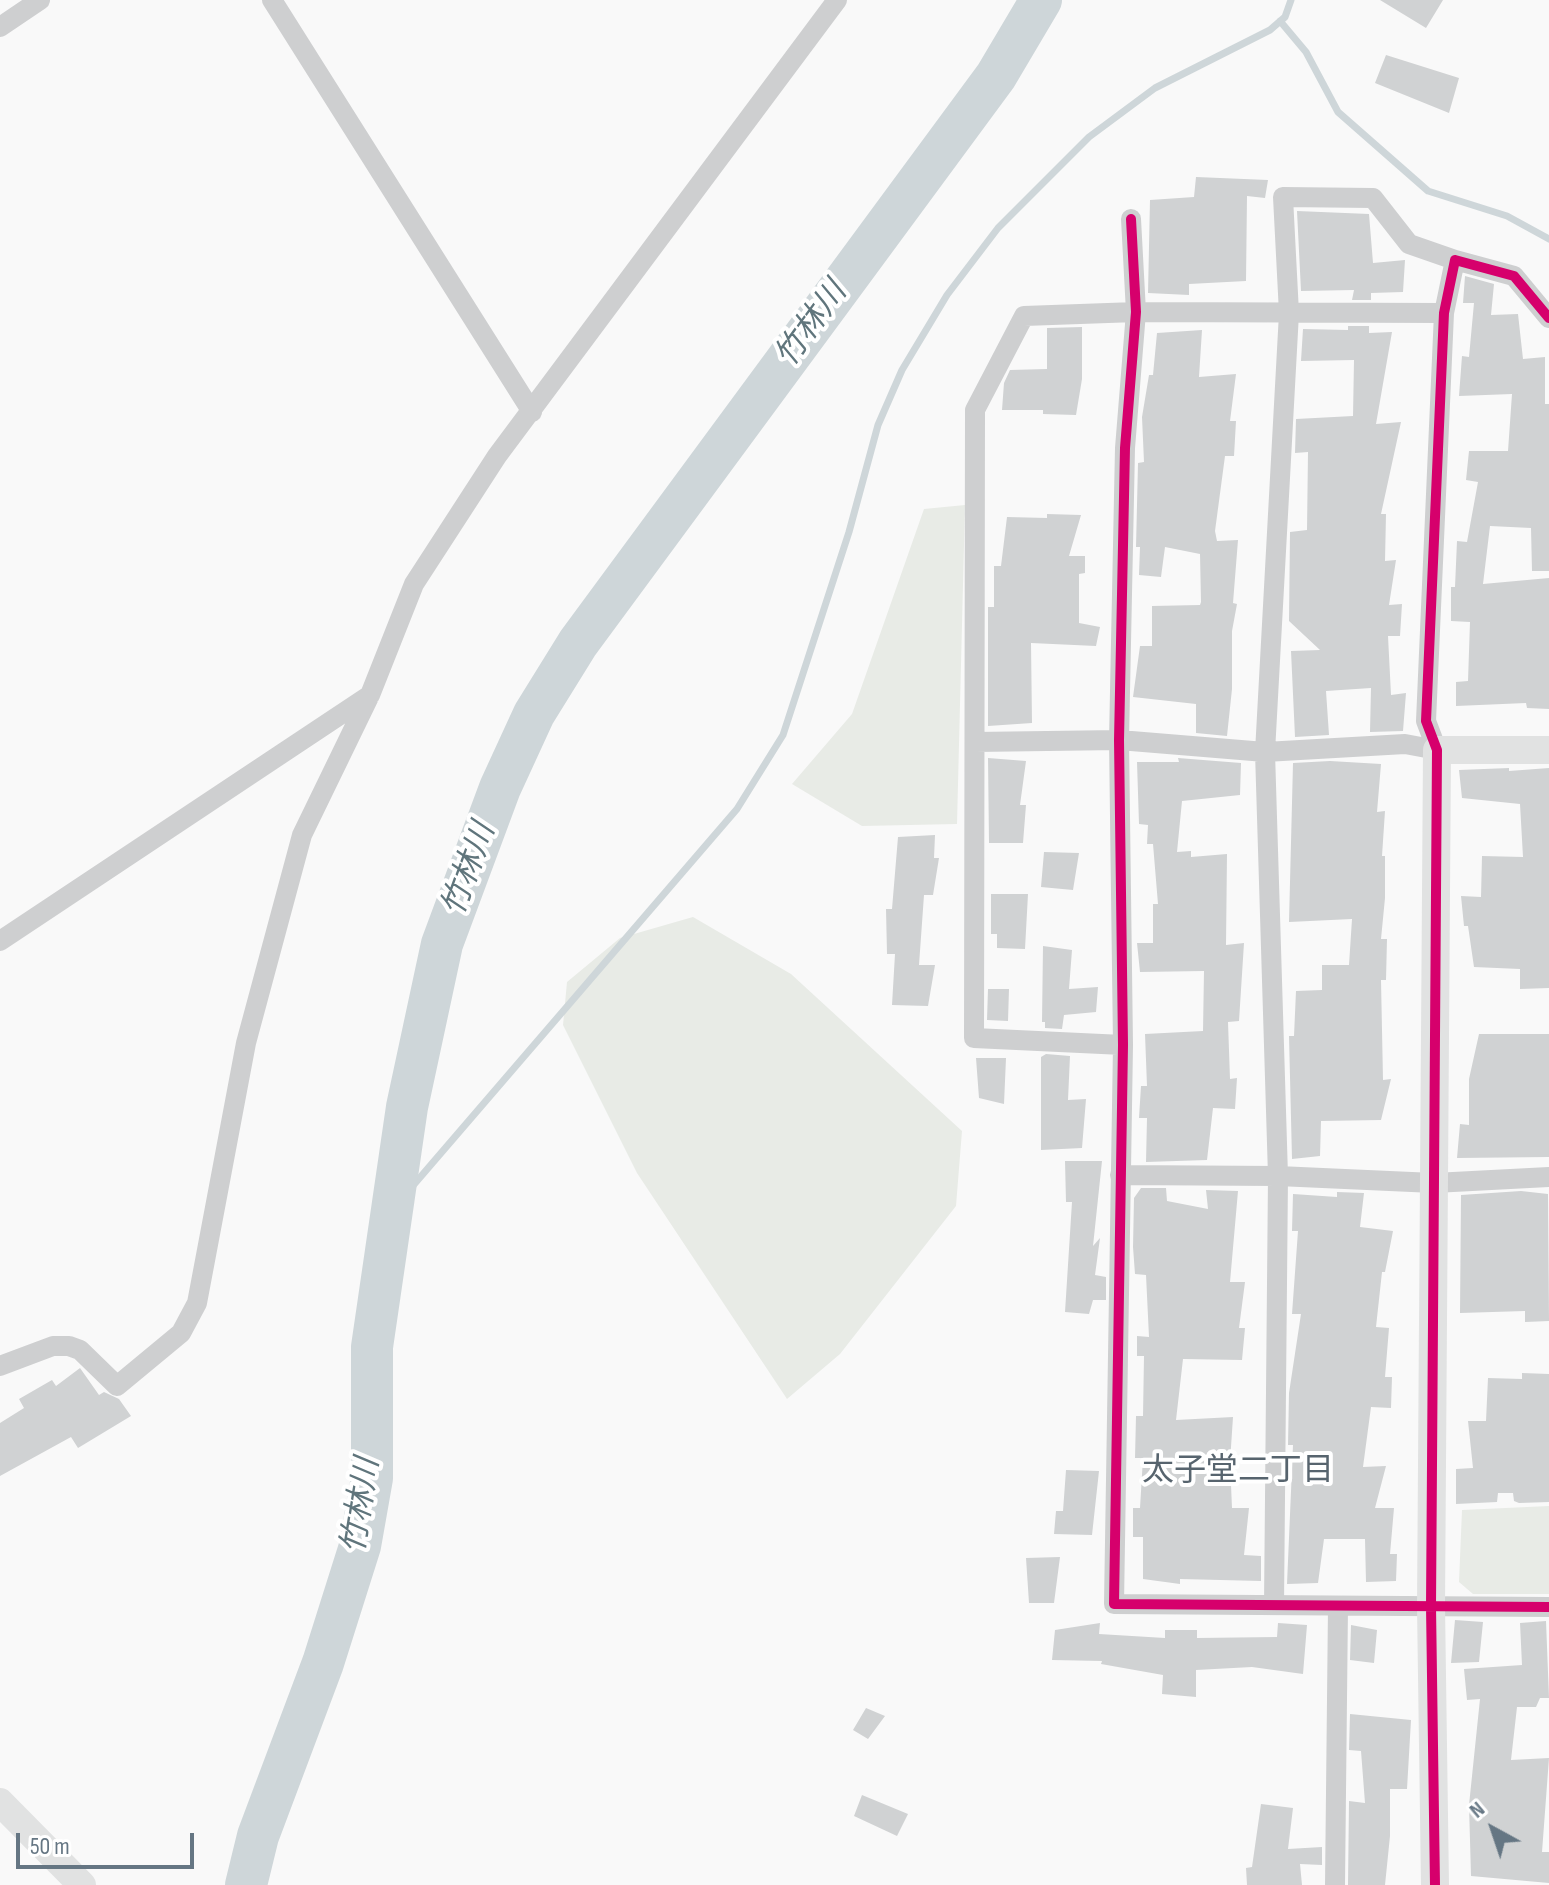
<!DOCTYPE html>
<meta charset="utf-8">
<style>
body{margin:0}
#map{position:relative;width:1549px;height:1885px;overflow:hidden;background:#f9f9f9;font-family:"Sofia Sans Condensed",sans-serif}
canvas{display:block}
.north{position:absolute;left:1453px;top:1789px;width:80px;height:80px;-webkit-text-stroke:6px #fff;paint-order:stroke;rotate:320deg;font-size:22px;font-weight:700;line-height:32px;text-align:center;color:#657683}
.north::after{content:'';display:block;margin:auto;width:28px;height:36px;background:#657683;clip-path:polygon(50% 0,100% 100%,50% 72%,0 100%)}
.scale{position:absolute;left:16px;top:1833px;width:178px;height:36px;box-sizing:border-box;border:4px solid #657683;border-top:0;padding-left:10px;font-size:24px;line-height:28px;white-space:nowrap;color:#657683;-webkit-text-stroke:6px #fff;paint-order:stroke}
</style>
<div id="map">
<canvas width="1549" height="1885"></canvas>
<div class="north">N</div>
<div class="scale">50 m</div>
</div>
<script>
const ctx = document.querySelector('canvas').getContext('2d');
ctx.lineJoin = 'round';
function paint(path, color) { ctx.fillStyle = color; ctx.fill(path, 'evenodd'); }
const poly = rows => new Path2D(rows.map(r => 'M' + r).join(''));
function stroke(path, color, width, dash) { ctx.strokeStyle = color; ctx.lineWidth = width; ctx.lineCap = dash ? 'butt' : 'round'; ctx.setLineDash(dash || []); ctx.stroke(path); }
function drawText(font, color, halo, rows, align = 'center') {
  ctx.font = font + ' "Sofia Sans Condensed","Noto Sans JP",sans-serif'; ctx.lineWidth = 8; ctx.setLineDash([]); ctx.textBaseline = 'middle'; ctx.strokeStyle = halo; ctx.fillStyle = color; for (const [text, x, y, turn = 0] of rows) {
    ctx.save(); ctx.translate(x, y); ctx.rotate((+turn || 0) * Math.PI / 180); ctx.textAlign = isNaN(turn) ? turn : align; if (halo) ctx.strokeText(text, 0, 0); ctx.fillText(text, 0, 0); ctx.restore();
  }
}
paint(poly([
 [965,505,957,824,862,826,792,784,852,714,924,509],
 [693,917,791,974,962,1131,956,1206,840,1354,787,1399,637,1173,563,1025,567,982,620,938],
 [1549,1506,1549,1594,1473,1594,1459,1582,1462,1510]
]), '#e8ebe6');
stroke(poly([
 [1280,21,1306,52,1338,112,1428,191,1507,216,1549,239],
 [392,1210,737,809,783,735,849,532,878,425,902,370,947,295,998,228,1089,137,1155,88,1270,30,1285,17,1291,0]
]), '#ced6d9', 7);
stroke(poly([
 [246,1885,258,1836,323,1663,360,1546,372,1478,372,1347,407,1107,442,944,500,788,534,714,578,643,996,76,1041,0]
]), '#ced6d9', 42);
paint(poly([
 [1380,0,1443,0,1426,28],
 [1386,55,1459,78,1449,113,1375,83],
 [1196,177,1268,180,1265,198,1247,196,1246,281,1189,284,1189,295,1148,293,1150,200,1194,197],
 [1297,211,1369,214,1373,263,1405,260,1403,292,1371,293,1371,300,1352,300,1354,290,1301,291],
 [1465,276,1494,284,1491,315,1518,314,1523,359,1545,357,1545,404,1549,404,1549,571,1532,571,1531,528,1490,526,1483,584,1549,578,1549,709,1527,708,1526,703,1456,706,1456,682,1468,681,1470,622,1451,621,1451,587,1455,587,1457,541,1467,542,1478,482,1466,480,1469,451,1508,451,1512,394,1459,396,1462,356,1469,357,1474,303,1463,303],
 [1348,326,1369,326,1369,333,1392,332,1376,424,1401,422,1381,514,1386,514,1385,561,1396,560,1389,605,1402,604,1400,636,1388,636,1391,695,1406,693,1403,731,1370,732,1371,688,1326,691,1329,735,1295,737,1291,651,1320,650,1289,621,1290,532,1307,530,1308,452,1295,453,1296,419,1353,416,1354,360,1301,361,1303,329,1348,330],
 [1082,327,1082,379,1076,415,1043,414,1043,410,1002,410,1004,383,1010,370,1047,369,1047,328],
 [1202,330,1199,377,1236,374,1230,421,1236,421,1234,456,1225,456,1215,531,1217,541,1238,540,1233,603,1237,604,1232,631,1232,689,1227,736,1196,733,1196,704,1133,697,1140,646,1152,646,1152,606,1200,605,1201,602,1200,554,1165,547,1161,577,1139,575,1140,547,1136,547,1138,463,1144,462,1142,417,1149,375,1153,375,1157,333],
 [1047,514,1081,515,1069,556,1085,556,1085,573,1079,574,1079,623,1100,627,1096,646,1031,643,1032,723,988,726,988,607,994,607,994,566,1001,566,1007,517,1047,518],
 [988,758,1026,761,1020,805,1026,805,1023,843,989,843],
 [1178,758,1241,763,1240,795,1182,801,1177,852,1191,851,1191,857,1227,854,1226,945,1244,943,1239,1021,1228,1022,1230,1079,1237,1078,1235,1109,1213,1108,1207,1160,1146,1162,1147,1118,1139,1118,1141,1086,1147,1086,1145,1034,1203,1031,1204,971,1140,972,1137,943,1153,943,1153,904,1158,904,1153,844,1147,844,1148,825,1139,824,1137,762,1179,762],
 [1330,761,1381,764,1377,812,1385,811,1382,856,1385,856,1385,898,1381,939,1387,939,1386,980,1381,980,1383,1080,1391,1079,1381,1120,1321,1121,1320,1156,1292,1159,1289,1036,1294,1036,1296,991,1322,990,1322,965,1349,965,1352,919,1289,922,1293,763],
 [1509,768,1509,771,1549,768,1549,988,1520,989,1520,969,1474,967,1468,926,1464,926,1461,896,1481,897,1482,856,1523,857,1520,804,1462,798,1459,770],
 [935,835,934,858,939,858,933,895,924,895,919,965,935,965,928,1006,892,1005,895,954,887,954,886,909,892,909,898,837],
 [1044,852,1079,853,1073,890,1041,887],
 [991,894,1028,894,1025,949,997,948,997,934,991,934],
 [1043,946,1072,950,1069,989,1098,987,1096,1012,1064,1015,1062,1029,1045,1028,1045,1022,1042,1022],
 [988,989,1009,989,1008,1021,987,1020],
 [1479,1034,1549,1034,1549,1157,1457,1158,1460,1124,1469,1125,1469,1079],
 [1046,1054,1070,1056,1068,1100,1086,1099,1082,1148,1041,1150,1041,1057],
 [976,1058,1006,1058,1004,1104,979,1098],
 [1065,1161,1102,1161,1093,1246,1100,1238,1095,1275,1106,1277,1106,1300,1093,1300,1089,1314,1065,1312,1072,1202,1066,1202],
 [1141,1188,1166,1188,1167,1201,1208,1209,1206,1190,1238,1191,1230,1282,1245,1282,1239,1328,1245,1328,1242,1360,1183,1359,1176,1420,1233,1417,1230,1462,1232,1508,1249,1508,1244,1555,1261,1556,1261,1581,1180,1579,1180,1584,1143,1579,1143,1537,1133,1537,1133,1508,1140,1508,1143,1458,1135,1458,1136,1416,1143,1416,1144,1356,1137,1356,1137,1336,1149,1337,1146,1275,1135,1274,1133,1247,1134,1198],
 [1521,1191,1548,1194,1549,1321,1525,1322,1525,1311,1460,1313,1461,1195],
 [1337,1192,1364,1193,1360,1227,1393,1231,1385,1272,1382,1272,1376,1327,1389,1328,1385,1377,1392,1377,1391,1408,1371,1407,1363,1467,1386,1466,1375,1508,1394,1508,1390,1554,1397,1554,1396,1581,1366,1582,1365,1539,1324,1539,1318,1583,1287,1584,1293,1445,1288,1445,1289,1393,1301,1314,1292,1314,1298,1231,1292,1231,1293,1194,1337,1197],
 [80,1368,99,1395,104,1392,119,1399,131,1416,78,1448,71,1437,0,1476,0,1423,24,1408,19,1399,52,1380,56,1386],
 [1522,1373,1549,1374,1549,1502,1519,1503,1514,1501,1513,1493,1498,1493,1497,1502,1456,1504,1456,1469,1473,1468,1468,1421,1486,1421,1488,1378,1522,1379],
 [1066,1470,1099,1471,1092,1535,1054,1534,1056,1511,1063,1511],
 [1060,1557,1054,1603,1029,1603,1026,1558],
 [1455,1620,1483,1622,1479,1662,1451,1663],
 [1546,1621,1549,1698,1540,1698,1536,1707,1517,1707,1511,1760,1549,1758,1542,1852,1549,1852,1549,1883,1471,1876,1469,1805,1480,1699,1467,1700,1464,1669,1522,1665,1520,1623],
 [1100,1623,1099,1634,1165,1638,1165,1630,1197,1630,1197,1638,1277,1637,1278,1623,1307,1625,1303,1674,1252,1667,1196,1670,1196,1697,1162,1694,1163,1675,1101,1664,1102,1661,1052,1660,1055,1630],
 [1351,1625,1377,1630,1374,1663,1350,1660],
 [866,1708,885,1716,868,1739,853,1730],
 [1350,1714,1411,1720,1407,1789,1390,1789,1390,1836,1385,1885,1348,1885,1349,1801,1365,1803,1361,1751,1349,1750],
 [862,1795,908,1814,897,1836,854,1816],
 [1261,1804,1293,1808,1288,1849,1322,1847,1322,1865,1300,1864,1302,1885,1247,1885,1246,1868,1252,1867]
]), '#d0d2d3');
stroke(poly([
 [272,0,532,412],
 [0,27,40,0],
 [1131,219,1136,312,1125,448,1119,740,1123,1045,1114,1604,1549,1607],
 [975,742,1119,740,1265,752,1405,744,1437,750],
 [1437,750,1426,721,1444,313,1455,260,1514,276,1549,318],
 [0,941,370,695],
 [1123,1045,974,1038,975,410,1024,316,1136,312,1444,313],
 [1120,1175,1278,1176,1434,1183,1549,1177],
 [0,1366,53,1346,69,1346,80,1350,117,1386,181,1333,197,1303,246,1043,302,835,370,695,414,584,497,456,837,0],
 [1274,1605,1278,1176,1265,752,1289,313,1283,197,1373,198,1409,244,1455,260],
 [1335,1885,1338,1606]
]), '#cecfd0', 20);
stroke(poly([
 [0,1802,82,1885],
 [1435,1885,1431,1606,1437,750,1549,750]
]), '#e1e2e2', 28);
stroke(poly([
 [1131,219,1136,312,1125,448,1119,740,1123,1045,1114,1604,1549,1607],
 [1435,1885,1431,1606,1437,750,1426,721,1444,313,1455,260,1514,276,1549,318]
]), '#d6006c', 10);
drawText('italic 32px', '#60757c', '#fff', [
 ["竹林川",812,325,-54],
 ["竹林川",470,870,-70],
 ["竹林川",362,1506,-81]
]);
drawText('32px', '#57646e', '#fff', [
 ["太子堂二丁目",1238,1472]
]);
</script>
